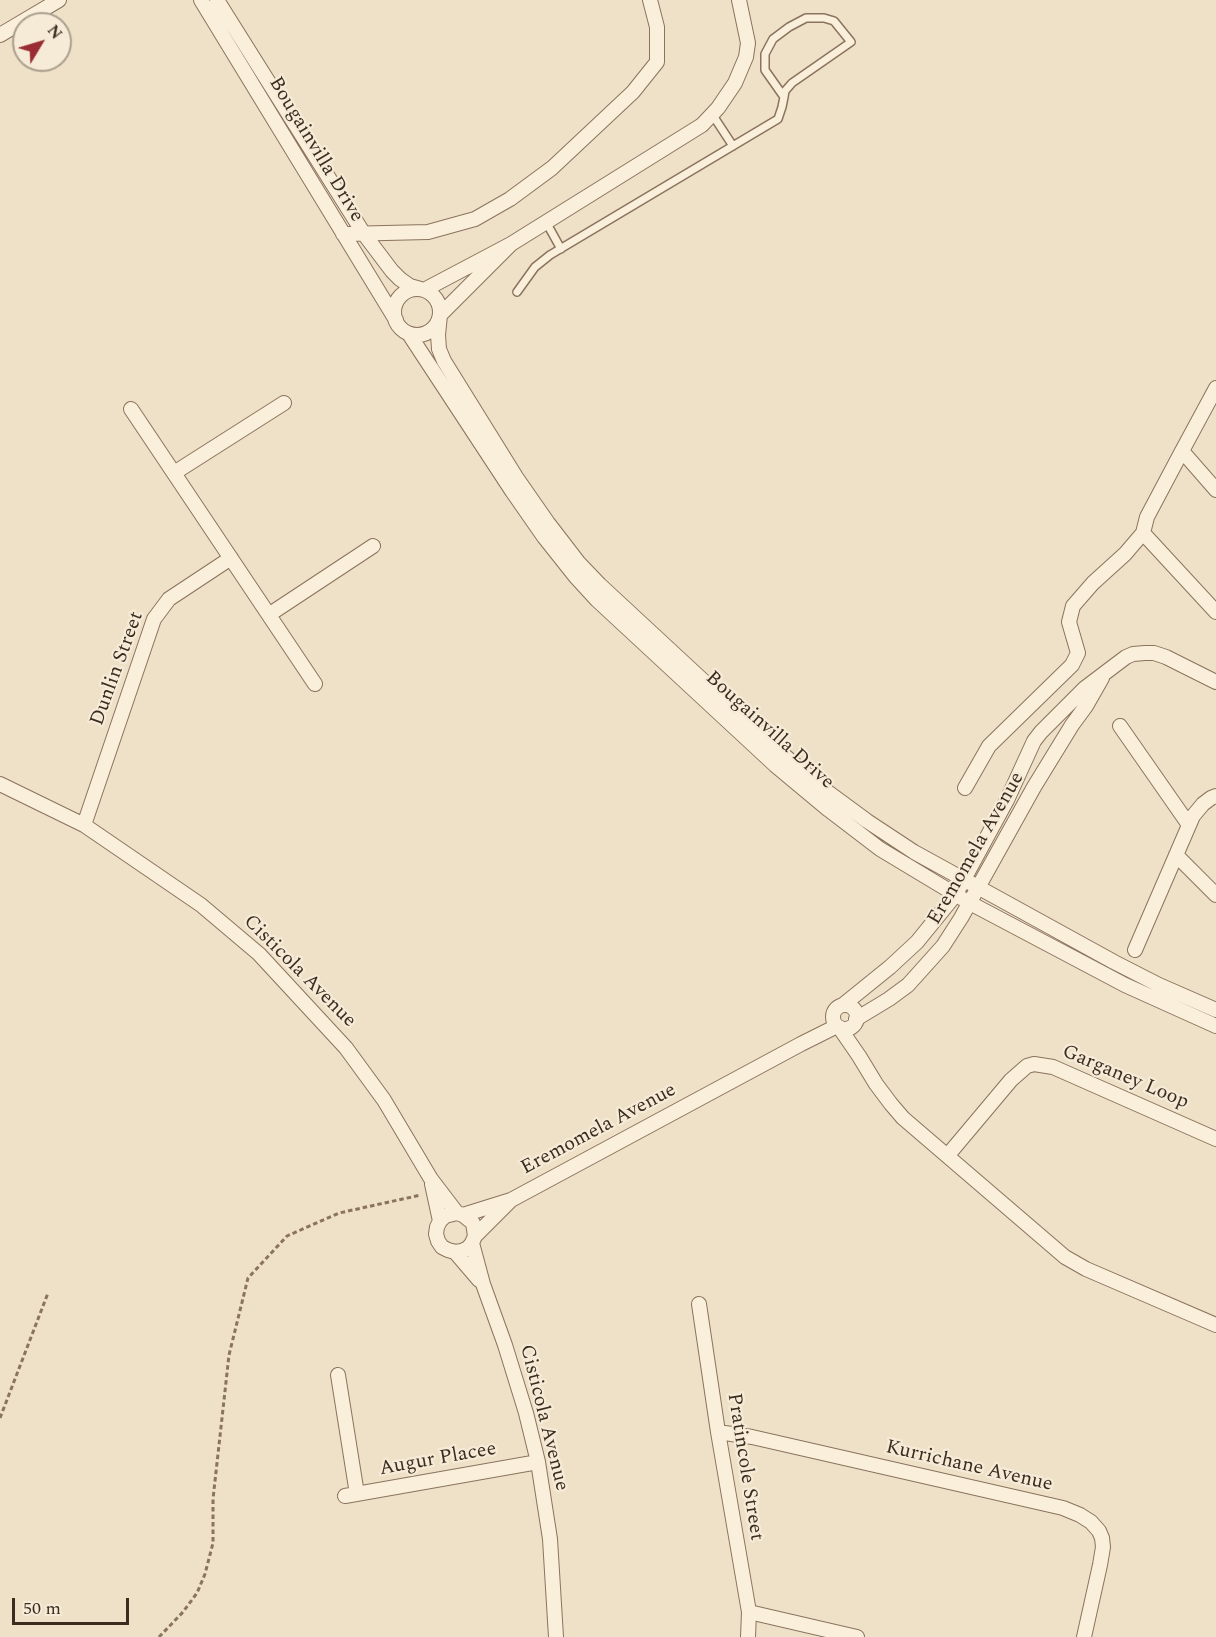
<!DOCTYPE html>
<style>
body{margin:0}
#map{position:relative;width:1216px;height:1637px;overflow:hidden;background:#eee1c8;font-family:Spectral,serif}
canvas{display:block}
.north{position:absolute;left:12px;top:12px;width:60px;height:60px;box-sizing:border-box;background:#f6ebd7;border:2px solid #ab9f8e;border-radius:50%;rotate:52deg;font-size:16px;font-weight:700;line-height:24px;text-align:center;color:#3b2c20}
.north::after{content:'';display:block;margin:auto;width:21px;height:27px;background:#992d33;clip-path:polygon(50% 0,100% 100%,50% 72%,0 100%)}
.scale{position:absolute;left:12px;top:1598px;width:117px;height:27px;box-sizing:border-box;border:3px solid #3b2c20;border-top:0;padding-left:8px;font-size:18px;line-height:21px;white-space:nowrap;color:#3b2c20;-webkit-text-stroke:4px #f6ebd7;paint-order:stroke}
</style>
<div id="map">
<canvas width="1216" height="1637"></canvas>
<div class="north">N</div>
<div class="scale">50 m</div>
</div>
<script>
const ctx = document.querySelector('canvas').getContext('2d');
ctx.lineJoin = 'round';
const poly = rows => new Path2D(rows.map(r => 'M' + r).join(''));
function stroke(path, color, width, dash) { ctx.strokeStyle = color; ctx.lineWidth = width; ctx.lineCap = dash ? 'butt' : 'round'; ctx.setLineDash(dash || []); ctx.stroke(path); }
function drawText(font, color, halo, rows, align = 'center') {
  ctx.font = font + ' Spectral,serif'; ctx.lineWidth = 4.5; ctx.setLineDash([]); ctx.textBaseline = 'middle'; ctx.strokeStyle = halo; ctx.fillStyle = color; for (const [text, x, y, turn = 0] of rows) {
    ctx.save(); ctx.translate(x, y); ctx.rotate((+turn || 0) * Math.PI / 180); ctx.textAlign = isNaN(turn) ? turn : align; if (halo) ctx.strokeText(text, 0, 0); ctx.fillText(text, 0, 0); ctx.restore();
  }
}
const service = poly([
 [712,114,733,146],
 [546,222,561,249],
 [517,292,535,267,550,255,778,119,782,107,784,97,785,91,792,83,851,42,834,21,824,18,806,18,789,27,773,39,765,54,765,70,784,97]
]);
const minor = poly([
 [201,0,396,320],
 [217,0,364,234,392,271,400,279,410,286,424,290,511,244,702,125,718,108,735,83,746,57,748,43,739,0],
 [0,35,59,0],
 [343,234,428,232,475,219,510,199,552,168,633,92,657,62,657,27,650,0],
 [511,244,440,315,438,335,439,349,444,361,516,477,548,523,578,562,600,585,779,751,829,793,867,821,914,852,1114,962,1159,985,1216,1010],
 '394 312a23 23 0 1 1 46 0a23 23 0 1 1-46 0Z',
 [409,334,512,491,544,537,575,576,597,600,775,765,829,810,880,849,968,902,1125,985,1216,1026],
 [1216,388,1182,451,1216,490],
 [131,409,315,684],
 [174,473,284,403],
 [1143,533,1216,612],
 [270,614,373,546],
 [1120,726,1189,825],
 [0,784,84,825,201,905,259,954,346,1048,384,1100,431,1179,457,1213],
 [965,788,989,746,1072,665,1078,653,1069,622,1073,606,1093,583,1125,554,1143,533,1147,517,1182,451],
 [84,825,154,619,169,599,231,558],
 [1176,855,1216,895],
 [1135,950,1193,816,1203,804,1211,798,1216,796],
 [843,1005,890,967,917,942,956,894,1007,800,1034,741,1041,732,1085,688,1126,657,1133,654,1145,653,1154,653,1166,657,1216,682],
 '833 1017a12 12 0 1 1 24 0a12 12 0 1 1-24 0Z',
 [856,1019,889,999,908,985,943,946,961,918,1034,787,1072,725,1086,706,1102,678],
 [839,1027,859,1056,876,1084,891,1104,903,1118,1065,1257,1086,1269,1216,1325],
 [948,1155,1011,1080,1027,1066,1034,1064,1053,1067,1216,1139],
 [432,1184,440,1221],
 [463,1215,473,1223,475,1236,472,1243,468,1248,462,1251,455,1252,448,1250,442,1247,438,1241,436,1234,437,1227,440,1221,445,1216,457,1213,463,1215,511,1200,801,1044,837,1026],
 [475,1236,510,1201],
 [472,1243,483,1284,505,1345,526,1413,538,1462,550,1539,556,1637],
 [455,1252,479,1280],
 [699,1304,718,1432,749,1612,748,1637],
 [338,1375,357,1494],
 [718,1432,752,1437,1063,1508,1080,1515,1091,1522,1099,1531,1102,1538,1103,1547,1100,1565,1084,1637],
 [345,1496,538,1462],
 [749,1612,857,1637]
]);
stroke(service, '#8b735d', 10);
stroke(minor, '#8b735d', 16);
stroke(poly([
 [0,1418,48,1293],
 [159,1637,183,1612,197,1593,205,1574,213,1543,213,1499,229,1355,248,1278,287,1236,339,1213,421,1195]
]), '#8b735d', 3, [4.5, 3]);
stroke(service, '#f9efdb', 7);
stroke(minor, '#f9efdb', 14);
drawText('20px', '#3b2c20', '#f6ebd7', [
 ["Bougainvilla Drive",315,150,59],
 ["Dunlin Street",118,669,-70],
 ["Bougainvilla Drive",769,731,42],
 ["Eremomela Avenue",977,849,-60],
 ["Cisticola Avenue",299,972,45],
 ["Garganey Loop",1125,1078,23],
 ["Eremomela Avenue",599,1130,-28],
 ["Cisticola Avenue",543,1418,76],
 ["Augur Placee",438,1460,-10],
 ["Pratincole Street",744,1467,81],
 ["Kurrichane Avenue",969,1467,13]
]);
</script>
